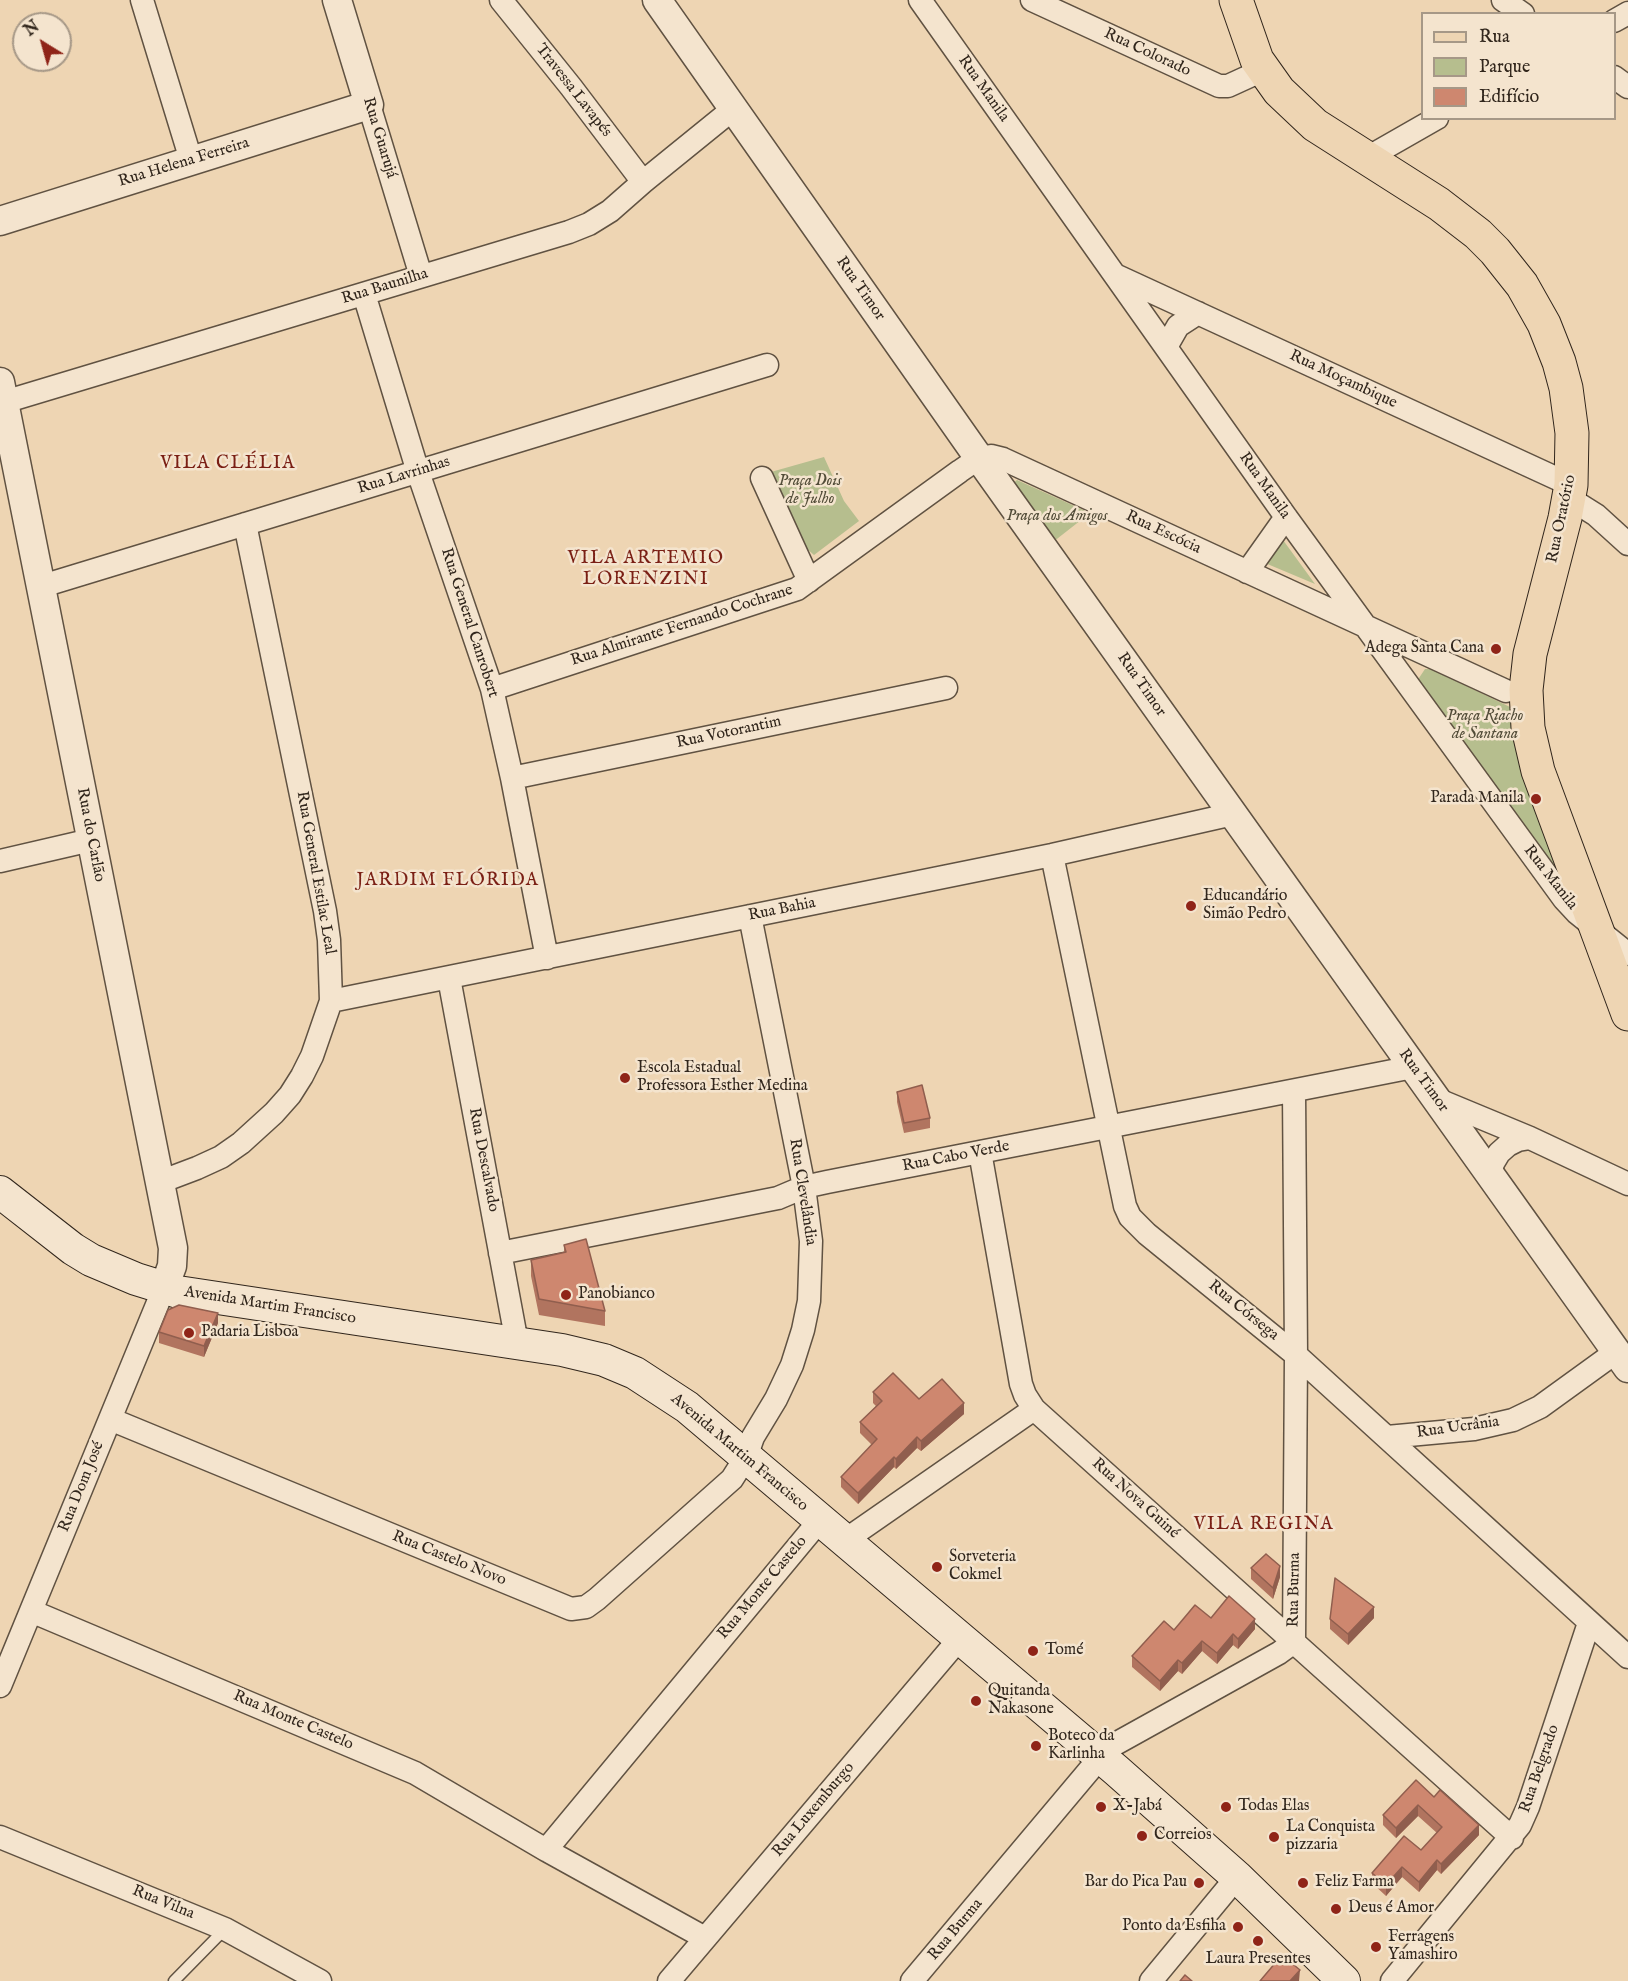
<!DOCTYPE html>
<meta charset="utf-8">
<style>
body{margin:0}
#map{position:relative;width:1628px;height:1981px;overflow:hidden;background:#eed5b3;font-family:"IM FELL English",serif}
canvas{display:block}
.legend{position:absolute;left:1421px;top:12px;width:195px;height:108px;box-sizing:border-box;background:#f4e4ce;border:2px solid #a69887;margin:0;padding:8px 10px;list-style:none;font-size:18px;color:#31261c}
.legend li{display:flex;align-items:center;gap:12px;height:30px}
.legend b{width:30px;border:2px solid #a69887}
.north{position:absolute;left:12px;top:12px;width:60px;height:60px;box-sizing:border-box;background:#f4e4ce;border:2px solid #a69887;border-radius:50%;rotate:323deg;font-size:16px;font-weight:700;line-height:24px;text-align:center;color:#31261c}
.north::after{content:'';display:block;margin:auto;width:21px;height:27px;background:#8f2418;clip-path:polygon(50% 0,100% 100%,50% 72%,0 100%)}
</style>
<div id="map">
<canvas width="1628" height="1981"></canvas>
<ul class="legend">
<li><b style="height:8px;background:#eed5b3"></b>Rua</li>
<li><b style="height:16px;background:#b6be8e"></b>Parque</li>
<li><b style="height:16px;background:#ce876f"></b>Edifício</li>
</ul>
<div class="north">N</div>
</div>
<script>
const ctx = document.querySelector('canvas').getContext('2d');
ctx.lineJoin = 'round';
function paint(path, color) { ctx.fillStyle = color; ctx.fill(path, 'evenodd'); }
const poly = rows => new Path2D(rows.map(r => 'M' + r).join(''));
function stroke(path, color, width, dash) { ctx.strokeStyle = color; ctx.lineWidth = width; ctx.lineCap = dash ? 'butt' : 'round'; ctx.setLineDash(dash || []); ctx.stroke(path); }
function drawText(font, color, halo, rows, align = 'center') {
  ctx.font = font + ' "IM FELL English",serif'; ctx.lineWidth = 5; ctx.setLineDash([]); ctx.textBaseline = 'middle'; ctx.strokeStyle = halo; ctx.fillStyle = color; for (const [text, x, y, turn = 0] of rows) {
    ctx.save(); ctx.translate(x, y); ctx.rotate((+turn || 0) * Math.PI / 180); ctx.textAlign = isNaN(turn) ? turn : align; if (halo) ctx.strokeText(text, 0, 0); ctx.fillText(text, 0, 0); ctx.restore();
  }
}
paint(poly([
 [824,457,844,501,859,521,814,555,806,548,771,472],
 [1017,480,1090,513,1053,542,1012,484],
 [1283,540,1315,584,1265,563],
 [1425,669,1431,669,1510,707,1520,759,1557,869,1554,871,1419,683,1419,678]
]), '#b6be8e');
const service = poly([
 [174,1981,225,1929]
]);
const minor = poly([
 [142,0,191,160],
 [501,0,571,87,643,182],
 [920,0,1286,517,1564,899,1577,913,1628,954],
 [1032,0,1219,86,1228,86,1263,70],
 [1503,0,1523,14],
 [1614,21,1628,13],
 [1614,77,1628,87],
 [369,105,421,276],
 [1367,158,1437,118],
 [1115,275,1571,485],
 [364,294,418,472,492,689,512,778,547,958],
 [1166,347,1178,326,1198,313],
 [4,402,569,232,589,224,610,211,643,182,733,109],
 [762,478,809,581],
 [1569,498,1596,515,1628,544],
 [1247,572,1286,517],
 [39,587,767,365],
 [492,689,797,589,960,471,979,458,991,456,1003,459,1506,691],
 [512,778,946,688],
 [1052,855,1125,1206,1130,1217,1147,1234,1296,1355,1628,1657],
 [0,861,91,840],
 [449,978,517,1343],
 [331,1001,1052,855,1233,814],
 [1436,1099,1530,1138,1628,1184],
 [980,1152,1021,1384,1025,1395,1034,1409,1512,1838],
 [1490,1175,1493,1163,1499,1153,1508,1145,1518,1140,1530,1138],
 [160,1182,197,1168,221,1157,241,1143,274,1113,290,1095,302,1076,312,1056,331,1001,329,940,325,911,245,524],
 [500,1253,778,1198,804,1187,827,1182,1413,1067],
 [110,1419,571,1609,586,1607,597,1599,732,1479,746,1457,753,1437,776,1399,792,1365,803,1330,809,1301,811,1241,804,1187,750,916],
 [1387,1437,1474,1429,1513,1420,1540,1407,1616,1352],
 [844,1541,1034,1409],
 [31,1611,415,1773,546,1850,705,1938],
 [0,1686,164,1288],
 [0,1837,225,1929,320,1981],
 [546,1850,820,1520],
 [669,1981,960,1638],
 [912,1981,1108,1748,1279,1653,1294,1642,1296,1355,1294,1091],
 [1151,1981,1237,1877],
 [1392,1981,1520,1825,1528,1807,1589,1623]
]);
const tertiary = poly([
 [657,0,979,458,1628,1368],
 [0,221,369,105,337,0],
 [0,382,173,1248,172,1266,164,1288]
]);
const secondary = poly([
 [0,1192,73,1249,91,1260,136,1279,178,1292,562,1350,604,1360,635,1373,687,1407,1116,1770,1237,1877,1344,1981]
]);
const primary = poly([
 [1236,0,1257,60,1279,91,1315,125,1439,204,1478,234,1495,251,1522,285,1544,324,1559,362,1566,388,1572,433,1571,485,1565,518,1530,654,1526,690,1528,728,1538,771,1628,1014]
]);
stroke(service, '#605242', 13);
stroke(minor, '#605242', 25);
stroke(tertiary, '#605242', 31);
stroke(secondary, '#31261c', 34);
stroke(primary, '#31261c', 35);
stroke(service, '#f4e4ce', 10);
stroke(minor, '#f4e4ce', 22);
stroke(tertiary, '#f4e4ce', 28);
stroke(secondary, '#f4e4ce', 32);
stroke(primary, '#eed5b3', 33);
paint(poly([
 [897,1092,930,1118,930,1128,904,1133,897,1102],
 [564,1245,605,1311,605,1326,539,1315,531,1276,531,1260,564,1253],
 [218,1323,204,1357,159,1343,159,1332],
 [873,1392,919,1399,964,1414,921,1451,917,1448,896,1469,894,1467,858,1504,841,1487,841,1477,872,1445,860,1433,860,1422,876,1406,873,1403],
 [1251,1568,1280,1577,1273,1599,1251,1579],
 [1211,1618,1255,1629,1238,1649,1233,1645,1217,1664,1202,1651,1182,1674,1178,1671,1160,1691,1132,1667,1132,1656,1174,1630],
 [1374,1618,1348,1645,1330,1629,1330,1619],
 [1434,1797,1479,1835,1441,1874,1437,1870,1419,1892,1402,1877,1386,1896,1372,1883,1372,1873,1421,1850,1437,1833,1418,1816,1396,1838,1383,1825,1383,1815]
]), '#b1745f');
paint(poly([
 [218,1313,218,1323,204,1357,204,1346],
 [964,1403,964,1414,921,1451,921,1441],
 [917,1437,917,1448,896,1469,896,1459],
 [894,1457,894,1467,858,1504,858,1493],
 [1280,1566,1280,1577,1273,1599,1273,1588],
 [1374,1607,1374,1618,1348,1645,1348,1634],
 [1255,1619,1255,1629,1238,1649,1238,1639],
 [1233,1634,1233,1645,1217,1664,1217,1653],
 [1202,1641,1202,1651,1182,1674,1182,1663],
 [1178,1660,1178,1671,1160,1691,1160,1681],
 [1418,1805,1418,1816,1396,1838,1396,1828],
 [1479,1825,1479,1835,1441,1874,1441,1864],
 [1437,1860,1437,1870,1419,1892,1419,1882],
 [1402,1867,1402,1877,1386,1896,1386,1885],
 [1300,1970,1299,1981,1290,1981]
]), '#905e4e');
const building = poly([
 [922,1085,930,1118,904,1123,897,1092,922,1085],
 [586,1239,605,1311,539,1299,531,1260,566,1252,564,1245,586,1239],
 [179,1305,218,1313,204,1346,159,1332,168,1310,179,1305],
 [893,1373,919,1399,942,1379,964,1403,921,1441,917,1437,896,1459,894,1457,858,1493,841,1477,877,1439,860,1422,882,1401,873,1392,893,1373],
 [1266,1554,1280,1566,1273,1588,1251,1568,1266,1554],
 [1335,1578,1374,1607,1348,1634,1330,1619,1335,1578],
 [1229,1596,1255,1619,1238,1639,1233,1634,1217,1653,1202,1641,1182,1663,1178,1660,1160,1681,1132,1656,1164,1621,1174,1630,1195,1605,1211,1618,1229,1596],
 [1416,1780,1434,1797,1440,1790,1479,1825,1441,1864,1437,1860,1419,1882,1402,1867,1386,1885,1372,1873,1404,1836,1421,1850,1442,1827,1418,1805,1396,1828,1383,1815,1416,1780],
 [1282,1955,1300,1970,1290,1981,1260,1981,1282,1955],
 [1185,1975,1192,1981,1180,1981,1185,1975]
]);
paint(building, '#ce876f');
stroke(building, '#905e4e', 1.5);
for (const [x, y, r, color] of [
 [1496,649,6,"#8f2418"],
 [1536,799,6,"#8f2418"],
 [1191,906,6,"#8f2418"],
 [625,1078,6,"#8f2418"],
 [566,1295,6,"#8f2418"],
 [189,1333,6,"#8f2418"],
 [937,1567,6,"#8f2418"],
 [1033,1651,6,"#8f2418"],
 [976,1701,6,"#8f2418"],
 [1036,1746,6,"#8f2418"],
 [1101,1807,6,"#8f2418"],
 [1226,1807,6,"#8f2418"],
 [1142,1836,6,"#8f2418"],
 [1274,1837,6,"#8f2418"],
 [1199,1883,6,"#8f2418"],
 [1303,1883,6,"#8f2418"],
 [1336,1909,6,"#8f2418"],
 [1238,1927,6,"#8f2418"],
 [1258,1941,6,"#8f2418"],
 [1376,1947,6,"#8f2418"]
]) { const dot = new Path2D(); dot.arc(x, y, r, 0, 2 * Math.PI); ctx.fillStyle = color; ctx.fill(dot); stroke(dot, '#f4e4ce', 2); }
drawText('16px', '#31261c', '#f4e4ce', [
 ["Rua Colorado",1147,53,25],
 ["Rua Manila",983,89,55],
 ["Travessa Lavapés",573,91,52],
 ["Rua Guarujá",379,138,73],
 ["Rua Helena Ferreira",184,163,-17],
 ["Rua Baunilha",385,287,-17],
 ["Rua Timor",860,289,55],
 ["Rua Moçambique",1343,380,25],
 ["Rua Lavrinhas",404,476,-17],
 ["Rua Manila",1264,486,55],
 ["Rua Oratório",1562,519,-78],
 ["Rua Escócia",1163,533,25],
 ["Rua General Canrobert",469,623,72],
 ["Rua Almirante Fernando Cochrane",682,626,-18],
 ["Rua Timor",1141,685,55],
 ["Rua Votorantim",729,733,-12],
 ["Rua do Carlão",90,835,79],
 ["Rua General Estilac Leal",315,873,80],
 ["Rua Manila",1550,878,52],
 ["Rua Bahia",782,910,-11],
 ["Rua Timor",1423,1081,54],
 ["Rua Cabo Verde",956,1157,-11],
 ["Rua Descalvado",483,1160,79],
 ["Rua Clevelândia",802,1192,81],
 ["Avenida Martim Francisco",270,1306,9],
 ["Rua Córsega",1243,1311,39],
 ["Rua Ucrânia",1458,1428,-8],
 ["Avenida Martim Francisco",739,1453,40],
 ["Rua Dom José",82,1487,-68],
 ["Rua Nova Guiné",1135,1499,42],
 ["Rua Castelo Novo",449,1559,22],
 ["Rua Monte Castelo",763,1588,-50],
 ["Rua Burma",1295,1590,-89],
 ["Rua Monte Castelo",293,1721,23],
 ["Rua Belgrado",1540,1769,-71],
 ["Rua Luxemburgo",814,1810,-50],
 ["Rua Vilna",163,1903,22],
 ["Rua Burma",956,1930,-50]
]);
drawText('italic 16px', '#524c38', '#f4e4ce', [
 ["Praça Dois",810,482],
 ["de Julho",810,500],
 ["Praça dos Amigos",1057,517],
 ["Praça Riacho",1485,717],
 ["de Santana",1485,735]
]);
drawText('16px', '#31261c', '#f4e4ce', [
 ["Adega Santa Cana",1484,649,"right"],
 ["Parada Manila",1524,799,"right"],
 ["Educandário",1203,897],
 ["Simão Pedro",1203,915],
 ["Escola Estadual",637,1069],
 ["Professora Esther Medina",637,1087],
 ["Panobianco",578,1295],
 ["Padaria Lisboa",201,1333],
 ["Sorveteria",949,1558],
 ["Cokmel",949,1576],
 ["Tomé",1045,1651],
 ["Quitanda",988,1692],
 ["Nakasone",988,1710],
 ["Boteco da",1048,1737],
 ["Karlinha",1048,1755],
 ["X-Jabá",1113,1807],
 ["Todas Elas",1238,1807],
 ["La Conquista",1286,1828],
 ["pizzaria",1286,1846],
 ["Correios",1154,1836],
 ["Bar do Pica Pau",1187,1883,"right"],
 ["Feliz Farma",1315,1883],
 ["Deus é Amor",1348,1909],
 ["Ponto da Esfiha",1226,1927,"right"],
 ["Ferragens",1388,1938],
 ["Yamashiro",1388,1956],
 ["Laura Presentes",1258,1960,"center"]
], 'left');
ctx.letterSpacing = '1.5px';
drawText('18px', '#7a1f14', '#f4e4ce', [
 ["VILA CLÉLIA",228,464],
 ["VILA ARTEMIO",646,559],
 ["LORENZINI",646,580],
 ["JARDIM FLÓRIDA",448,881],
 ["VILA REGINA",1264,1525]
]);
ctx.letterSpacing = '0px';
</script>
